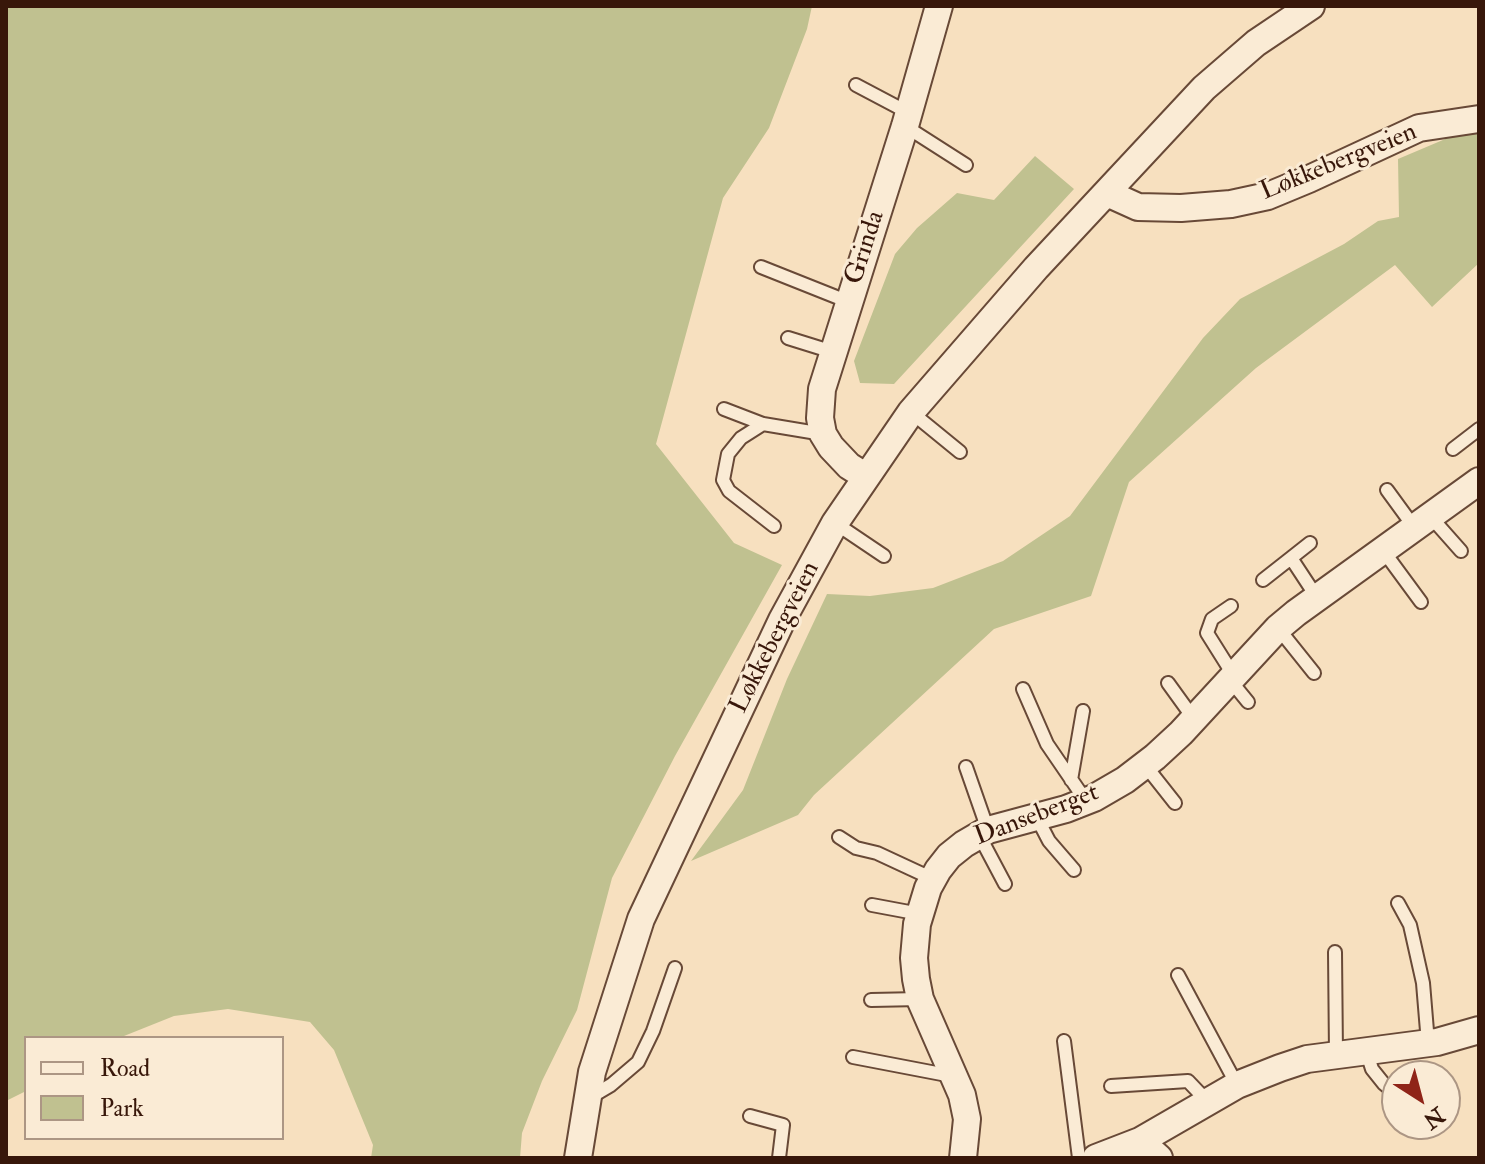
<!DOCTYPE html>
<meta charset="utf-8">
<style>
body{margin:0}
#map{position:relative;width:1485px;height:1164px;overflow:hidden;background:#f7e0bf;font-family:"IM FELL Double Pica",serif}
canvas{display:block}
.frame{position:absolute;inset:0;border:8px solid #38170a;pointer-events:none}
.legend{position:absolute;left:24px;top:1036px;width:260px;height:104px;box-sizing:border-box;background:#faebd5;border:2px solid #ac9684;margin:0;padding:10px 14px;list-style:none;font-size:24px;color:#38170a}
.legend li{display:flex;align-items:center;gap:16px;height:40px}
.legend b{width:40px;border:2px solid #ac9684}
.north{position:absolute;left:1381px;top:1060px;width:80px;height:80px;box-sizing:border-box;background:#faebd5;border:2px solid #ac9684;border-radius:50%;rotate:144deg;font-size:22px;font-weight:700;line-height:32px;text-align:center;color:#38170a}
.north::after{content:'';display:block;margin:auto;width:28px;height:36px;background:#8f2418;clip-path:polygon(50% 0,100% 100%,50% 72%,0 100%)}
</style>
<div id="map">
<canvas width="1485" height="1164"></canvas>
<div class="frame"></div>
<ul class="legend">
<li><b style="height:10px;background:#faebd5"></b>Road</li>
<li><b style="height:22px;background:#c0c190"></b>Park</li>
</ul>
<div class="north">N</div>
</div>
<script>
const ctx = document.querySelector('canvas').getContext('2d');
ctx.lineJoin = 'round';
function paint(path, color) { ctx.fillStyle = color; ctx.fill(path, 'evenodd'); }
const poly = rows => new Path2D(rows.map(r => 'M' + r).join(''));
function stroke(path, color, width, dash) { ctx.strokeStyle = color; ctx.lineWidth = width; ctx.lineCap = dash ? 'butt' : 'round'; ctx.setLineDash(dash || []); ctx.stroke(path); }
function drawText(font, color, halo, rows, align = 'center') {
  ctx.font = font + ' "IM FELL Double Pica",serif'; ctx.lineWidth = 6; ctx.setLineDash([]); ctx.textBaseline = 'middle'; ctx.strokeStyle = halo; ctx.fillStyle = color; for (const [text, x, y, turn = 0] of rows) {
    ctx.save(); ctx.translate(x, y); ctx.rotate((+turn || 0) * Math.PI / 180); ctx.textAlign = isNaN(turn) ? turn : align; if (halo) ctx.strokeText(text, 0, 0); ctx.fillText(text, 0, 0); ctx.restore();
  }
}
paint(poly([
 [6,6,812,6,807,29,769,128,723,198,656,444,734,543,782,565,675,756,612,878,577,1010,542,1081,522,1133,520,1158,371,1158,373,1145,334,1050,310,1022,228,1009,174,1016,119,1038,26,1038,26,1091,6,1101],
 [1476,126,1479,126,1479,263,1432,307,1395,265,1256,368,1129,482,1091,596,994,629,814,795,798,815,691,861,743,790,787,679,827,594,870,596,933,588,1003,561,1070,516,1203,338,1240,299,1344,244,1378,221,1399,217,1398,159],
 [1035,156,1074,189,894,384,860,383,854,361,895,254,917,228,957,193,994,200]
]), '#c0c190');
const lane = poly([
 [856,85,909,113],
 [905,126,966,165],
 [761,267,849,302],
 [788,338,833,352],
 [724,409,763,424,823,434],
 [911,412,960,452],
 [763,424,741,438,728,454,723,480,729,491,774,526],
 [1453,449,1479,429],
 [1387,490,1414,527],
 [1430,516,1461,551],
 [835,523,884,556],
 [1382,549,1421,602],
 [1291,558,1310,543],
 [1263,580,1291,558,1316,596],
 [1231,606,1212,619,1207,633,1234,676],
 [1278,628,1314,673],
 [1230,680,1248,702],
 [1168,683,1194,719],
 [1023,689,1047,744,1086,801],
 [1145,765,1175,803],
 [966,767,988,830],
 [1071,780,1083,711],
 [1036,816,1049,841,1074,870],
 [979,835,1005,884],
 [839,837,856,848,877,853,933,879],
 [1398,903,1410,925,1423,983,1428,1043],
 [872,905,920,914],
 [1335,952,1336,1054],
 [1178,975,1237,1085],
 [871,1000,920,999],
 [1064,1041,1079,1158],
 [1366,1050,1372,1069,1384,1084,1397,1095],
 [853,1057,952,1076],
 [1111,1086,1188,1081,1208,1102],
 [589,1098,611,1085,638,1062,653,1031,675,968],
 [750,1116,783,1125,779,1158]
]);
const street = poly([
 [1107,193,1138,207,1181,208,1231,204,1268,196,1309,179,1419,128,1479,119],
 [865,476,849,466,831,447,823,434,820,418,822,389,905,126,939,6],
 [1140,1141,1159,1158],
 [578,1158,592,1072,641,919,782,620,835,523,911,412,1036,268,1204,88,1256,43,1311,6],
 [963,1158,967,1119,962,1095,920,999,916,979,914,958,917,924,928,888,938,870,949,856,964,844,988,830,1066,809,1094,798,1125,780,1155,757,1181,733,1278,628,1296,613,1479,481],
 [1096,1158,1140,1141,1237,1085,1280,1068,1307,1059,1437,1042,1479,1030]
]);
stroke(lane, '#684937', 16);
stroke(street, '#684937', 30);
stroke(lane, '#faebd5', 12);
stroke(street, '#faebd5', 26);
drawText('26px', '#38170a', '#faebd5', [
 ["Løkkebergveien",1339,163,-22],
 ["Grinda",866,248,-72],
 ["Løkkebergveien",776,638,-63],
 ["Danseberget",1037,816,-21]
]);
</script>
